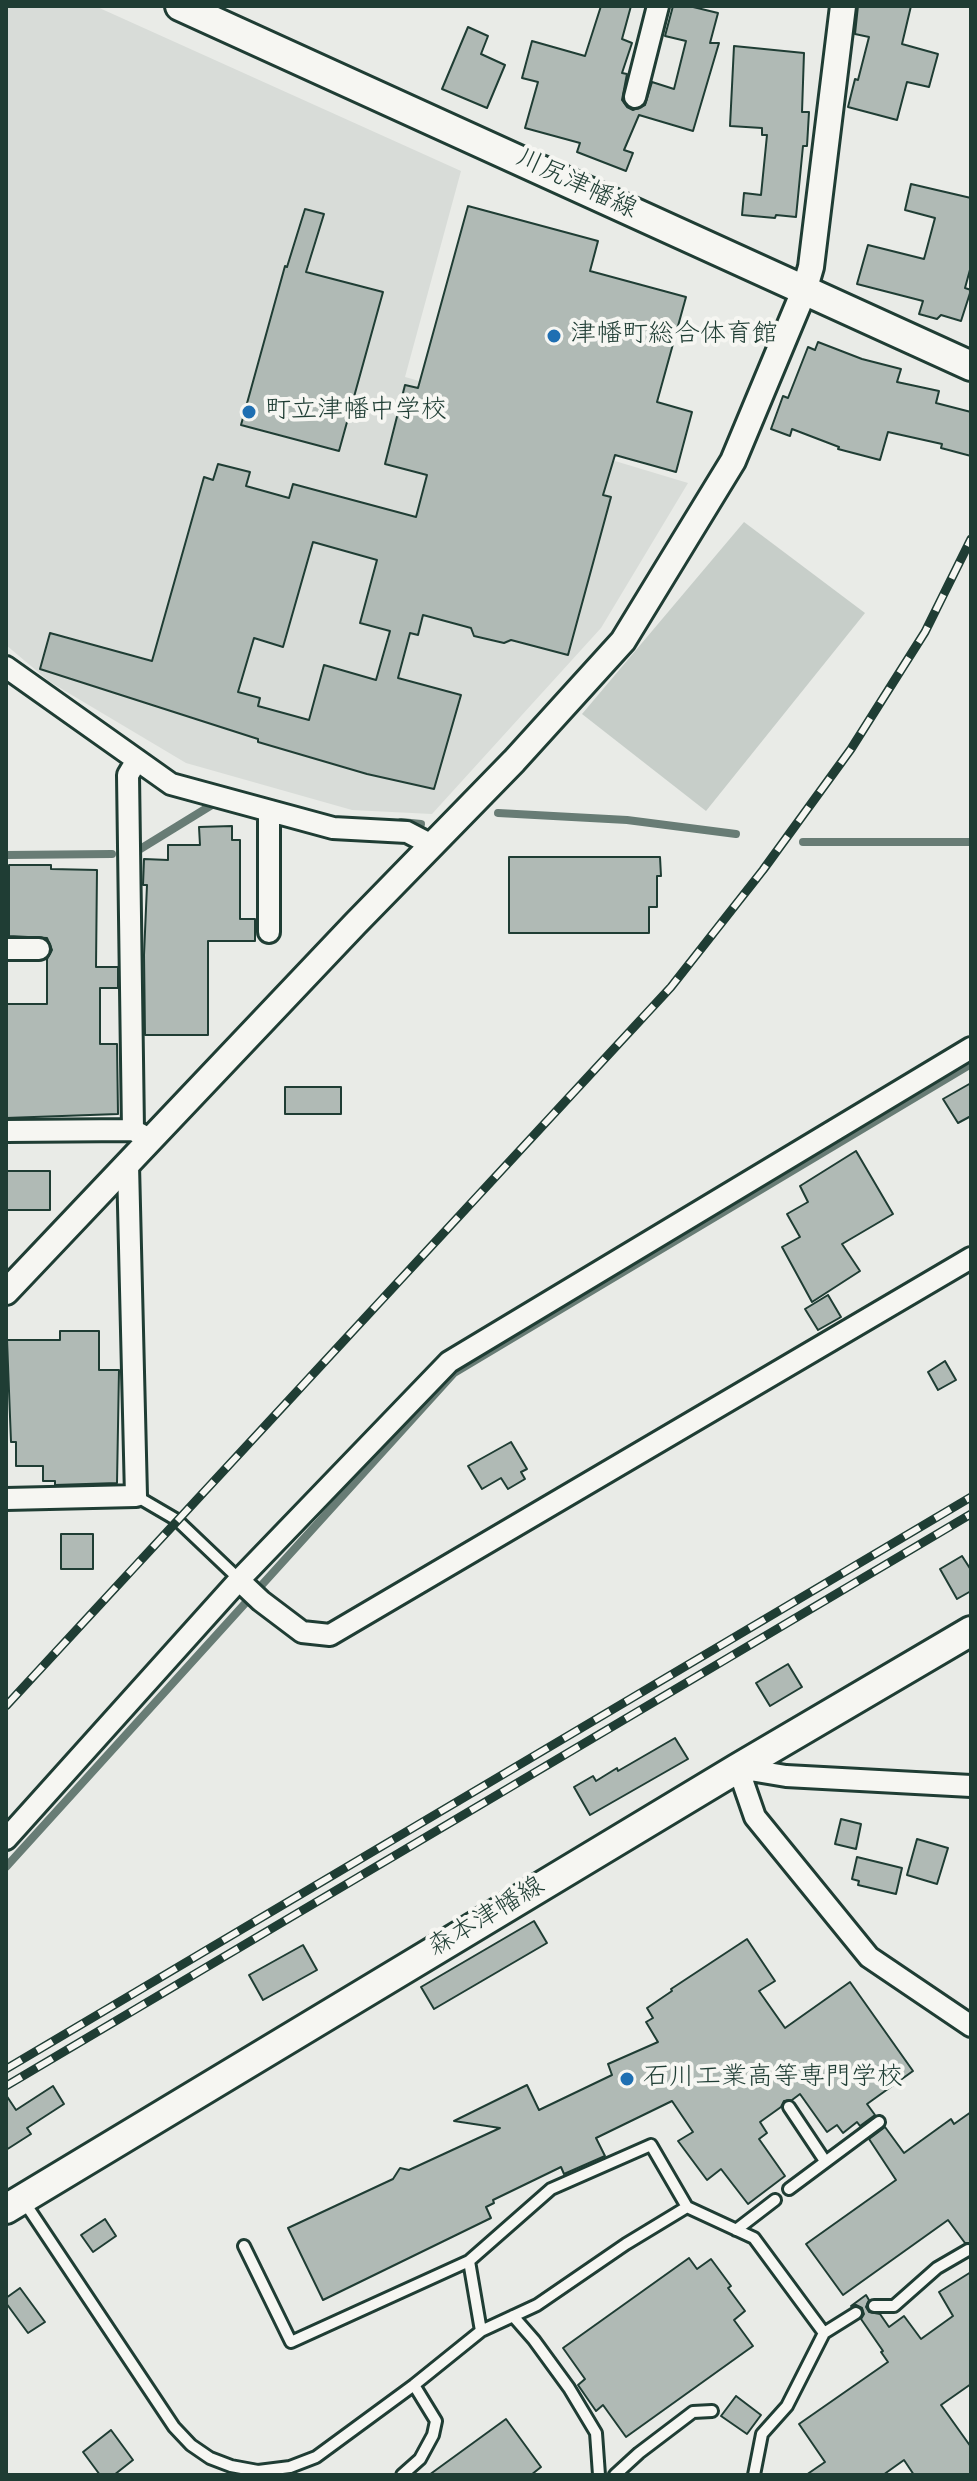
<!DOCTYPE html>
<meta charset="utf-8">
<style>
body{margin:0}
#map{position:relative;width:977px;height:2481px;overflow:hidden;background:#e9ebe7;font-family:Mynerve,sans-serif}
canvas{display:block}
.frame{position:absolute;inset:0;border:8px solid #1f3d34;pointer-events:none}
</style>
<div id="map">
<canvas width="977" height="2481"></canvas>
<div class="frame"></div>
</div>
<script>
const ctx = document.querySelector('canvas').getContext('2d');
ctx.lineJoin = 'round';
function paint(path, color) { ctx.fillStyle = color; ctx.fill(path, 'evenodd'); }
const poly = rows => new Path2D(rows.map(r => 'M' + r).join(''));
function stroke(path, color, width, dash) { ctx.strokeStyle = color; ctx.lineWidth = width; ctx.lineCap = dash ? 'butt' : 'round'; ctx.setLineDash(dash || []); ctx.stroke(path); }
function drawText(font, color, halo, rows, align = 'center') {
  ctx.font = font + ' Mynerve,"Klee One",sans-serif'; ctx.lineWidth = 8; ctx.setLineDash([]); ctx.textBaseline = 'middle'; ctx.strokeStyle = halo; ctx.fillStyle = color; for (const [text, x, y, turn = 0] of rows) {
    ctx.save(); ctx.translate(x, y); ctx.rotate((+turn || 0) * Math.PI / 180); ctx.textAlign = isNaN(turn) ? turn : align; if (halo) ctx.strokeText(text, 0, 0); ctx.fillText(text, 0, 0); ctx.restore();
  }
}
paint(poly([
 [6,6,95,6,461,171,405,377,494,402,489,423,688,483,601,628,432,814,352,810,186,763,50,682,6,645]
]), '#d8dcd8');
paint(poly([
 [744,522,865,613,706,811,582,714]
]), '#c7cec9');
stroke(poly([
 [498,813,627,820,736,834],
 [401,822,421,824],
 [803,842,971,842],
 [137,851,215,803],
 [6,855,112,854],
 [6,1867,454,1373,971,1064]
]), '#687c75', 8);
const building = poly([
 [601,6,631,6,622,39,632,43,622,73,627,74,622,100,627,107,633,110,645,105,652,82,674,89,686,41,665,36,673,6,689,6,718,13,710,43,719,43,693,131,639,115,624,150,633,153,626,171,577,152,580,143,525,128,538,82,522,78,532,41,585,56,601,6],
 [858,6,911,6,902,44,938,54,929,87,907,82,897,120,848,107,855,79,858,80,869,37,855,34,858,6],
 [468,27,488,36,481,54,505,65,487,108,442,89,468,27],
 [734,46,804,53,802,112,809,112,807,146,803,146,796,217,776,215,775,218,742,215,744,193,761,195,767,135,762,135,762,128,730,126,734,46],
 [911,184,971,198,971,266,965,288,971,290,961,321,941,315,937,319,919,314,923,301,857,284,868,245,924,259,935,218,905,210,911,184],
 [468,206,598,241,590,271,686,297,657,402,692,412,676,472,615,455,603,495,611,497,568,655,511,640,504,643,474,636,471,628,423,615,418,635,410,633,398,678,461,695,434,789,367,774,258,742,258,739,40,669,50,633,152,661,204,477,213,480,218,464,250,472,246,486,289,498,293,484,416,517,427,475,385,464,405,385,418,388,468,206],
 [313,542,377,560,360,623,390,631,376,680,324,665,309,720,258,706,260,698,238,692,254,638,283,647,313,542],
 [305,209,324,214,306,272,383,292,339,451,241,425,285,266,287,267,305,209],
 [818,342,862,359,901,369,897,382,939,391,936,403,971,412,971,456,941,448,942,444,888,432,880,460,838,449,839,447,792,429,790,436,771,429,783,396,788,398,808,347,815,350,818,342],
 [232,826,232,840,240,840,240,919,255,919,255,941,208,941,208,1035,145,1035,144,955,147,885,143,885,144,859,168,860,168,845,200,845,199,827,232,826],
 [509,857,660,857,661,876,657,876,657,907,649,907,649,933,509,933,509,857],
 [9,865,51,865,51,869,97,870,96,967,118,967,118,988,100,988,100,1044,117,1044,118,1114,6,1118,6,1004,47,1004,47,959,52,950,47,938,9,936,9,865],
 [971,1083,971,1116,958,1123,943,1099,971,1083],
 [285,1087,341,1087,341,1114,285,1114,285,1087],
 [856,1151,893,1214,842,1244,860,1271,812,1302,782,1247,800,1237,787,1214,808,1202,800,1186,856,1151],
 [6,1171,50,1171,50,1210,6,1210,6,1171],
 [828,1295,841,1317,818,1330,805,1309,828,1295],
 [60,1331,99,1331,99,1370,119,1370,117,1483,55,1485,55,1481,43,1481,43,1466,16,1466,16,1442,11,1442,7,1340,60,1340,60,1331],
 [945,1361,956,1380,938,1390,928,1372,945,1361],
 [511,1442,527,1469,521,1472,525,1479,508,1489,501,1478,482,1489,468,1466,511,1442],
 [61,1534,93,1534,93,1569,61,1569,61,1534],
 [962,1556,971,1570,971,1591,957,1599,940,1569,962,1556],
 [788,1664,802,1687,770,1706,756,1683,788,1664],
 [675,1738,688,1759,590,1815,574,1787,593,1776,596,1781,617,1768,618,1771,675,1738],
 [841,1819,861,1824,856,1849,835,1844,841,1819],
 [917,1839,948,1848,937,1884,907,1875,917,1839],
 [857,1857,902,1868,896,1894,858,1885,859,1881,852,1879,857,1857],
 [534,1921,547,1943,434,2009,421,1987,534,1921],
 [747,1939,775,1981,759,1991,785,2028,850,1982,913,2071,867,2104,875,2115,860,2126,857,2122,843,2133,837,2125,827,2132,800,2094,792,2100,784,2101,781,2107,760,2122,767,2133,759,2139,785,2176,748,2204,721,2169,707,2180,678,2141,693,2132,672,2101,596,2138,605,2156,564,2174,561,2167,493,2200,494,2203,486,2207,491,2218,323,2300,288,2228,393,2179,400,2168,409,2170,500,2128,454,2121,527,2085,539,2110,612,2075,608,2064,658,2042,646,2022,653,2018,647,2008,672,1991,671,1989,747,1939],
 [303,1945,317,1970,263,2000,249,1975,303,1945],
 [53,2086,64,2104,27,2128,31,2134,6,2150,6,2095,16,2110,53,2086],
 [971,2112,971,2243,965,2243,948,2220,843,2295,806,2244,896,2180,869,2139,885,2127,904,2153,951,2119,954,2124,971,2112],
 [105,2219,116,2236,93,2252,81,2235,105,2219],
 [689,2258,697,2269,711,2259,731,2286,728,2288,745,2311,734,2320,753,2346,626,2437,603,2405,596,2411,578,2385,585,2379,563,2348,689,2258],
 [971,2272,971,2384,941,2405,971,2447,971,2475,914,2475,904,2460,883,2475,806,2475,825,2462,799,2424,888,2362,881,2352,883,2351,861,2319,864,2314,862,2308,856,2305,851,2306,866,2295,869,2300,866,2307,869,2312,880,2314,889,2327,904,2316,921,2339,953,2316,939,2292,971,2272],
 [20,2288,45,2322,28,2333,6,2303,6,2298,20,2288],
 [736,2396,761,2415,747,2434,721,2416,736,2396],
 [506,2419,541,2467,531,2475,429,2475,506,2419],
 [111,2430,133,2460,114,2475,100,2475,83,2452,111,2430]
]);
paint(building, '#b0bab5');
stroke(building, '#1f3d34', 2);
const service = poly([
 [136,1496,177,1520,240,1580],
 [789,2107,825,2161],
 [789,2189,879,2122],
 [23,2200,174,2427,191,2445,210,2458,231,2466,258,2471,290,2467,316,2457,414,2385,481,2331,469,2261,291,2342,244,2246],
 [687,2207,754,2238,824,2333,787,2406,762,2434,754,2475],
 [736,2230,775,2200],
 [469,2261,551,2189,651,2145,687,2207,626,2244,537,2305,481,2331],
 [874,2306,894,2306,937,2268,968,2250],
 [513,2316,534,2340,569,2388,596,2433,599,2475],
 [824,2333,856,2313],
 [402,2475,420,2459,433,2435,436,2421,414,2385],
 [615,2475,639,2453,693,2412,712,2411]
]);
const minor = poly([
 [635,97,658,6],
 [6,667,171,784,333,828,407,832,432,845],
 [269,811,269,932],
 [6,949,39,949],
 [133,1130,128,775,137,760],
 [6,1131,133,1130,144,1136],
 [6,1499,136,1496,128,1165],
 [243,1584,261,1601,302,1632,330,1635,971,1258],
 [971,1786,786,1776,738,1768,755,1817,869,1957,971,2026],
 [6,1839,239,1580,449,1362,971,1048]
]);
const tertiary = poly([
 [6,1292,355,924,514,761,623,641,733,461,804,291,811,267,843,6]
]);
const secondary = poly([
 [180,6,971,366],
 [6,2209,738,1768,971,1631]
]);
stroke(service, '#1f3d34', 16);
stroke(minor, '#1f3d34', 26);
stroke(tertiary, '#1f3d34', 30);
stroke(secondary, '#1f3d34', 34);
stroke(service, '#f6f6f2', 10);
stroke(minor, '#f6f6f2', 20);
stroke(tertiary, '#f6f6f2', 24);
stroke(secondary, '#f6f6f2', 28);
const rail = poly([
 [6,1706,671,987,763,870,851,749,925,632,971,539],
 [6,2069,971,1497],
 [6,2086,971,1514]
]);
stroke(rail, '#1f3d34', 9);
stroke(rail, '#f6f6f2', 6, [18]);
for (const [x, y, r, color] of [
 [554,336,8,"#1f6fb2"],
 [249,412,8,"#1f6fb2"],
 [627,2079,8,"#1f6fb2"]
]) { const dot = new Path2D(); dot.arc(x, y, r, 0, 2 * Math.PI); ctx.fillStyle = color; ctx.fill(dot); stroke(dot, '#f6f6f2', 3); }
drawText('26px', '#1f3d34', '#f6f6f2', [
 ["川尻津幡線",576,185,25],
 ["森本津幡線",487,1918,-31]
]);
drawText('26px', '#1f3d34', '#f6f6f2', [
 ["津幡町総合体育館",570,336],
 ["町立津幡中学校",265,412],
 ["石川工業高等専門学校",643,2079]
], 'left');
</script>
